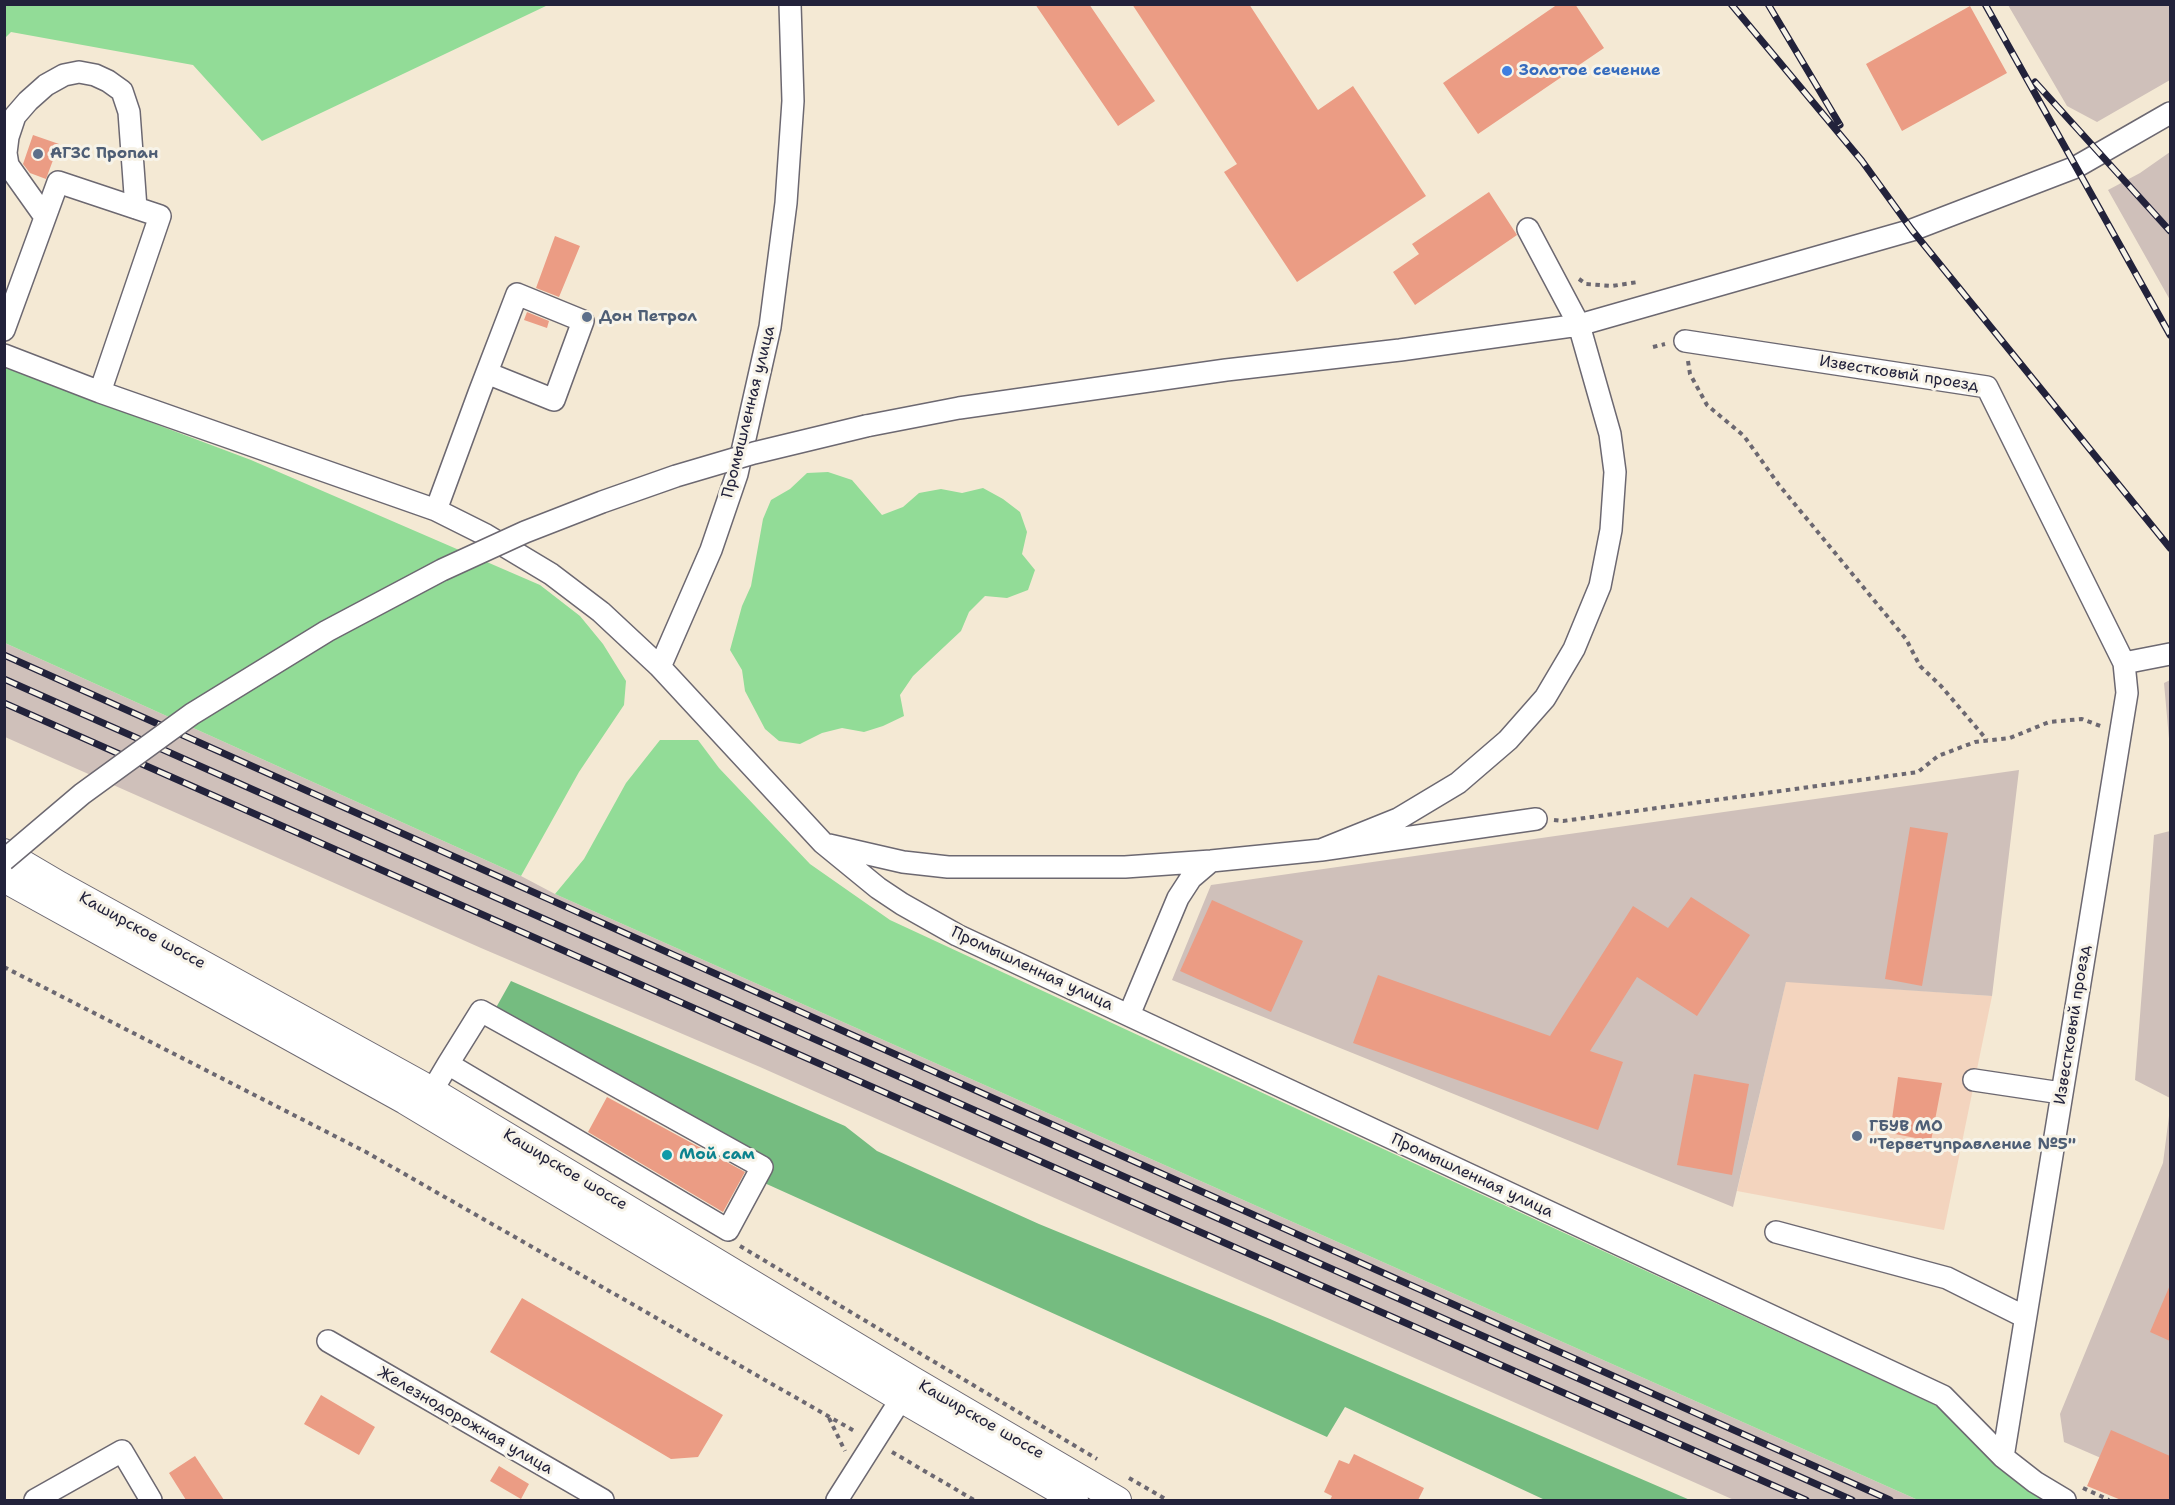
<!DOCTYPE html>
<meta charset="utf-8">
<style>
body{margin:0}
#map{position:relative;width:2175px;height:1505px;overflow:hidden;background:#f4e9d4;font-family:"Shantell Sans",sans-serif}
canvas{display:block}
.frame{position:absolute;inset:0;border:6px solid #22223b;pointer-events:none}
</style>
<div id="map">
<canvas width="2175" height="1505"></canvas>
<div class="frame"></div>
</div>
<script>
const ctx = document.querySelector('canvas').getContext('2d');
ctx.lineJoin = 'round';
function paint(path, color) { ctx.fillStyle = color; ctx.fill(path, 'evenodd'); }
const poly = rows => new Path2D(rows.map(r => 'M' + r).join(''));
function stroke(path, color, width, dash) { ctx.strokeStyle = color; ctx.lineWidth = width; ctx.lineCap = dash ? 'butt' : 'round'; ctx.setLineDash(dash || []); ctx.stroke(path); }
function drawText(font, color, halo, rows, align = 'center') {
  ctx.font = font + ' "Shantell Sans",sans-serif'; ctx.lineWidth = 6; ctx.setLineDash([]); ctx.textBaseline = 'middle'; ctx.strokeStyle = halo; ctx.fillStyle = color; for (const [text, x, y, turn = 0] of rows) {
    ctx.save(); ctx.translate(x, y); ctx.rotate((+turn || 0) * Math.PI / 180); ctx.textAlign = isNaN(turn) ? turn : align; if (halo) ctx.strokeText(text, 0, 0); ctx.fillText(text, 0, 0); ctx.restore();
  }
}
paint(poly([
 [1786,981,1992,996,1944,1230,1737,1191]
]), '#f3d4be');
paint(poly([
 [2008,5,2170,5,2170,80,2097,122,2067,106],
 [2170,152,2170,300,2108,190,2140,173],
 [5,643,521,876,555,894,1918,1500,1734,1500,760,1067,481,948,5,737],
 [2170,680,2170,750,2164,683],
 [2019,770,1992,996,1786,982,1733,1207,1172,980,1211,885],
 [2170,831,2170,1098,2135,1080,2154,835],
 [2170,1108,2170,1488,2064,1442,2060,1414,2163,1163]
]), '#cfc0ba');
paint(poly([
 [5,4,548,4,548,5,262,141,193,65,11,32,5,38],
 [4,367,251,460,540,585,580,616,603,644,626,681,624,705,579,772,521,876,5,643],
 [828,472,852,480,882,515,903,507,919,493,941,489,962,493,983,488,1003,499,1020,512,1027,532,1022,554,1035,570,1028,590,1007,598,985,596,969,612,961,631,913,676,900,695,904,716,883,726,864,732,842,728,822,733,800,744,779,741,765,729,745,691,742,670,730,650,742,606,751,586,763,519,771,500,790,489,807,473],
 [660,740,698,740,719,768,810,864,890,920,1935,1405,2035,1482,2065,1500,1918,1500,555,894,584,859,626,783]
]), '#92dc97');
paint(poly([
 [511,981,845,1126,877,1151,1039,1224,1270,1319,1690,1500,1545,1500,1345,1407,1327,1437,760,1181,767,1165,493,1013]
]), '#75bc80');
paint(poly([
 [1035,4,1089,4,1155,101,1118,126],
 [1132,4,1249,4,1318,110,1353,86,1426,196,1297,282,1224,172,1237,164],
 [1558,4,1575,4,1604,48,1478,134,1443,83],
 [1970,6,2007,73,1902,131,1866,64],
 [33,135,59,144,46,179,30,173,23,164],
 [1489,192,1517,235,1415,305,1393,272,1419,254,1412,244],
 [555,236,580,246,559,297,536,288],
 [527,312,549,321,547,328,524,320],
 [1910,827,1948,833,1922,986,1885,979],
 [1691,897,1750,935,1697,1016,1637,977,1590,1051,1623,1062,1598,1130,1353,1043,1378,975,1550,1036,1633,906,1668,928],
 [1212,900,1303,941,1271,1012,1180,971],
 [1694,1074,1749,1084,1732,1175,1677,1165],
 [1898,1077,1942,1083,1931,1141,1890,1133],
 [607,1097,745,1172,723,1212,588,1132],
 [2170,1285,2170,1341,2150,1332],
 [522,1298,723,1415,698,1457,671,1459,490,1352],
 [321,1395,375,1427,359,1455,304,1424],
 [2111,1430,2170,1456,2170,1500,2121,1500,2087,1486],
 [1354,1454,1424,1488,1418,1500,1330,1500,1332,1496,1324,1492,1339,1460,1349,1464],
 [195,1456,224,1500,186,1500,169,1473],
 [499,1466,529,1484,521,1499,490,1481]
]), '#eb9c84');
const minor = poly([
 [45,217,8,165,6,153,8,137,15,116,28,101,46,85,64,75,79,72,95,75,108,81,122,91,129,112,136,208],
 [4,330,58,182,160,216,100,392],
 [1685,341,1987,387,2124,663,2127,693,2003,1457],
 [4,355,100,392,436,510,486,535,551,574,601,612,660,667,823,843,878,888,902,904,957,935,1943,1396,2003,1457,2035,1482,2065,1500],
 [866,426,959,408,1226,370,1400,350,1579,325,1912,230,2076,167,2170,113],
 [436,510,479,393,517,294,583,321,554,400,487,373],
 [2124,663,2170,654],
 [660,667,711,550,737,474,770,327,786,203,793,101,790,4],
 [829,845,903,862,948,867,1125,867,1211,861,1321,850,1536,819],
 [1321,850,1398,819,1458,783,1508,740,1545,698,1574,649,1600,586,1611,530,1615,472,1610,434,1579,325,1528,229],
 [1129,1015,1178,898,1191,878,1211,861],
 [1974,1080,2061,1093],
 [432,1091,448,1064,481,1011,762,1167,728,1230,448,1064],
 [1776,1232,1947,1278,2025,1317],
 [328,1341,603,1500],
 [35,1500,122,1451,151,1500],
 [837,1500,901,1399]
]);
const major = poly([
 [4,852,60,885,421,1084,913,1380,1118,1500],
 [4,879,405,1101,901,1399,1075,1500]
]);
stroke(minor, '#6c6871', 24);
stroke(major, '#6c6871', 28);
stroke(poly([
 [1579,279,1586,284,1612,286,1638,282],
 [1653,347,1665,344],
 [1688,361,1690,374,1707,405,1744,436,1779,485,1906,639,1920,666,1941,686,1987,740],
 [1554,820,1563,821,1918,772,1938,756,1975,742,2010,738,2049,722,2082,719,2103,727],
 [4,967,366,1152,856,1432],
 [740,1246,1097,1459],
 [829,1418,845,1451],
 [892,1452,974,1500],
 [1129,1478,1167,1500],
 [2083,1488,2109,1500]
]), '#6c6871', 4, [4.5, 4.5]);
stroke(minor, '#fff', 21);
stroke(major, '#fff', 26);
const rail = poly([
 [1731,4,1862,161,1912,230,2170,548],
 [1768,4,1840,125],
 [1985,4,2170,335],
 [2035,82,2170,231],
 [4,655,1890,1500],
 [4,679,1852,1500],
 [4,703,1806,1500]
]);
stroke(rail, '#22223b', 7);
stroke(rail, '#f7f3e8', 4.5, [14]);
const minorBridge = poly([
 [4,860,82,794,192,714,327,631,442,570,525,532,602,502,676,476,754,453,866,426]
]);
stroke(minorBridge, '#6c6871', 24, []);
stroke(minorBridge, '#fff', 21);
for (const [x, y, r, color] of [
 [1507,71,6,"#3f7fe0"],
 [38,154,6,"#5c6f8a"],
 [587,317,6,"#5c6f8a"],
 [1857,1136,6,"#5c6f8a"],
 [667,1155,6,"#0f9aa8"]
]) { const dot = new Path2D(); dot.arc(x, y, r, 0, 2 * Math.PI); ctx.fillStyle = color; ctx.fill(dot); stroke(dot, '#f7f3e8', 2); }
drawText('bold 16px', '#366cbe', '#f7f3e8', [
 ["Золотое сечение",1519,71]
], 'left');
drawText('bold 16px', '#4e5e75', '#f7f3e8', [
 ["АГЗС Пропан",50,154],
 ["Дон Петрол",599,317],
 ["ГБУВ МО",1869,1127],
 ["\"Терветуправление №5\"",1869,1145]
], 'left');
drawText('16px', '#22223b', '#f7f3e8', [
 ["Известковый проезд",1899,374,9],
 ["Промышленная улица",749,412,-76],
 ["Каширское шоссе",142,931,29],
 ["Промышленная улица",1032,969,25],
 ["Известковый проезд",2073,1025,-81],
 ["Каширское шоссе",565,1170,31],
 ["Промышленная улица",1472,1176,25],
 ["Каширское шоссе",981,1420,30],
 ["Железнодорожная улица",465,1421,30]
]);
drawText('bold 16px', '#0d838f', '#f7f3e8', [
 ["Мой сам",679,1155]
], 'left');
</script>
